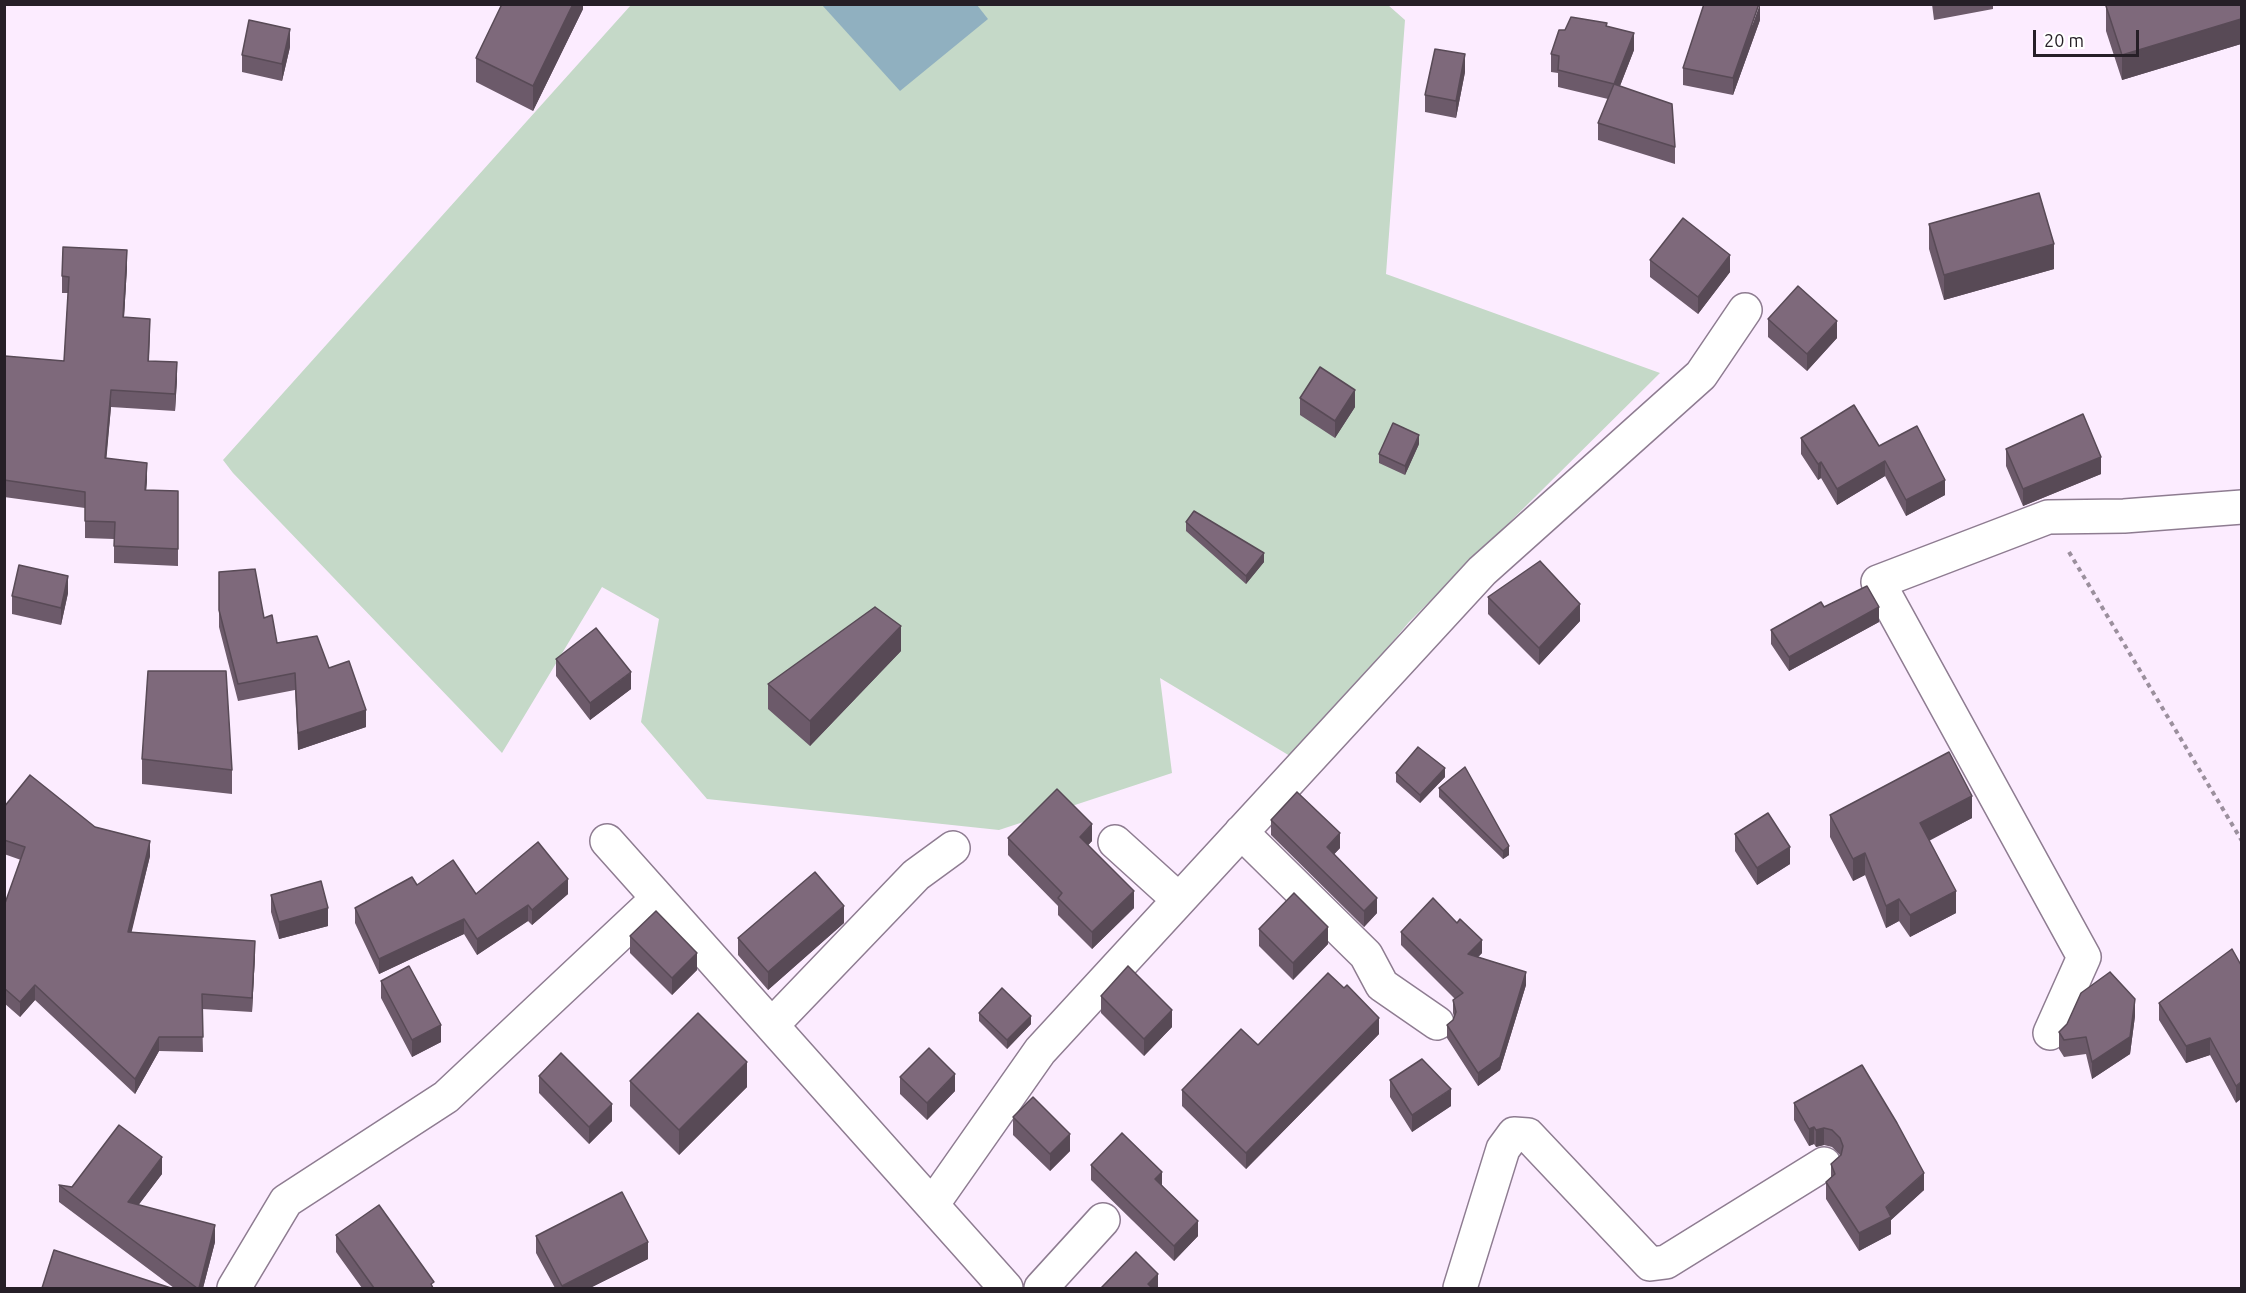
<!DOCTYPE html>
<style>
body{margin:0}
#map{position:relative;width:2246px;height:1293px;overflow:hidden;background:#fcecff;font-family:Ubuntu,sans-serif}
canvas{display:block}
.frame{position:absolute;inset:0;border:6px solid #261f27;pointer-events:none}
.scale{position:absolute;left:2033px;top:30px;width:106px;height:27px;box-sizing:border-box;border:3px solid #261f27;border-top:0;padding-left:8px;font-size:18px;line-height:21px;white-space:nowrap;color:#261f27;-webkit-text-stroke:4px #fff;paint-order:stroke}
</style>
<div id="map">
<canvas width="2246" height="1293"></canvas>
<div class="frame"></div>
<div class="scale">20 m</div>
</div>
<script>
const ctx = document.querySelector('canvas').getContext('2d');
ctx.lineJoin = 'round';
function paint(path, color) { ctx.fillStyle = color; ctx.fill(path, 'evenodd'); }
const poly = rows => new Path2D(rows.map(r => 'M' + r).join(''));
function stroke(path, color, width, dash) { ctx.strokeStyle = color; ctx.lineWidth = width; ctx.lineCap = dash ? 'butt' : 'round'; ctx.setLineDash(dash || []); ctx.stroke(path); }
paint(poly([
 [631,5,1388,5,1405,20,1386,274,1660,373,1409,622,1295,759,1160,678,1172,773,999,830,707,799,641,722,659,619,602,587,502,753,233,473,223,460]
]), '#c5d9c8');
paint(poly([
 [822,5,977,5,988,19,900,91]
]), '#90b0c0');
const street = poly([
 [1241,832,1366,955,1382,985,1437,1023],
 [607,841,1006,1288],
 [1115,842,1179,900],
 [772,1025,916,875,953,848],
 [2050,1033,2084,957,1878,582,2048,517,2124,516,2242,507],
 [932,1205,1040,1051,1482,571,1701,375,1745,310],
 [234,1288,286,1201,446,1097,658,898],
 [1041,1288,1103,1220],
 [1460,1288,1503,1149,1514,1134,1528,1135,1650,1264,1666,1262,1824,1164]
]);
stroke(street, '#8e7c91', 36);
stroke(poly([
 [2069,552,2242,841]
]), '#9b8f9d', 4, [4.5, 4.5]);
stroke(street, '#fff', 33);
paint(poly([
 [583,4,583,9,533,111,476,82,476,58],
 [1932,4,1993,4,1993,9,1934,20],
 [2241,4,2241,44,2122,80,2106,31,2106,6],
 [1760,20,1733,95,1683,85,1683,68],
 [1607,26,1634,50,1620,86,1675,147,1675,164,1598,140,1598,123,1608,99,1558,87,1558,73,1551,72,1551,54],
 [290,47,282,81,242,72,242,55],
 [1465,72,1456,118,1425,112,1425,95],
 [1929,224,2054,269,1944,300,1929,249],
 [1650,260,1730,272,1698,314,1650,277],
 [127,267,124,317,150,335,149,361,177,379,175,411,111,407,106,458,147,480,146,490,178,491,178,566,114,563,114,539,85,538,85,508,4,497,4,361,64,361,68,293,62,293,62,276],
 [1768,319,1837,338,1807,371,1768,337],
 [1300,398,1355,407,1335,438,1300,415],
 [1801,438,1879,446,1945,495,1906,516,1885,476,1837,505,1821,478,1818,480,1801,454],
 [1419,444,1405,475,1379,463,1379,454],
 [2006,449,2101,474,2023,506,2006,466],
 [1186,522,1264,562,1246,584,1186,531],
 [219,572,264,618,277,643,329,668,366,727,298,750,295,690,238,701,219,627],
 [68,593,61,625,12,614,12,596],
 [1488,597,1580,621,1539,665,1488,614],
 [1879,622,1789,671,1771,644,1771,630],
 [901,651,810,746,768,709,768,684],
 [556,659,631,689,590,720,556,676],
 [142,759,232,770,232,794,142,784],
 [1396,773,1445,777,1420,803,1396,782],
 [1439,788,1509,855,1503,859,1439,797],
 [4,807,95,827,150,856,131,932,255,955,252,1012,202,1009,203,1052,159,1051,135,1094,35,1000,20,1017,4,1003,4,906,21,860,4,854],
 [1830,815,1972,818,1929,841,1956,913,1910,937,1899,921,1886,928,1865,875,1853,881,1830,837],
 [1271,820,1340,848,1334,854,1377,913,1364,927,1271,835],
 [1735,834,1790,864,1757,885,1735,851],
 [1008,838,1092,841,1088,845,1134,908,1092,949,1058,915,1058,906,1008,855],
 [417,885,476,894,568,894,532,925,528,921,477,955,464,934,379,974,355,923,355,908],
 [271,895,328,926,279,939,271,912],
 [844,923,768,990,738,955,738,938],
 [1259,929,1328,944,1293,980,1259,946],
 [1401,932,1482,953,1478,957,1526,985,1500,1070,1478,1086,1447,1038,1447,1025,1453,1020,1454,1017,1453,1013,1453,1000,1455,999,1401,945],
 [630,936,697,970,672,995,630,953],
 [2241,965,2236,1103,2210,1055,2186,1063,2159,1020,2159,1003],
 [381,981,441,1042,412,1057,381,998],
 [1101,996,1172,1027,1144,1056,1101,1013],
 [979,1013,1031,1024,1007,1049,979,1021],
 [2135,1016,2130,1054,2092,1079,2086,1054,2064,1057,2059,1049,2059,1032],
 [1379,1034,1246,1169,1182,1106,1182,1090,1258,1045],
 [539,1076,612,1121,589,1144,539,1093],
 [900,1077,955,1091,927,1120,900,1094],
 [1390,1080,1451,1106,1412,1132,1390,1097],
 [630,1081,747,1087,679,1155,630,1106],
 [1794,1103,1924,1190,1891,1220,1891,1234,1859,1251,1826,1199,1826,1182,1831,1177,1831,1164,1840,1156,1840,1155,1832,1147,1824,1145,1816,1147,1814,1144,1809,1146,1794,1120],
 [1013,1117,1070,1151,1050,1171,1013,1135],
 [1091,1165,1162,1185,1198,1236,1174,1261,1091,1180],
 [162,1174,138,1205,215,1242,203,1288,174,1288,59,1202,59,1185,72,1187],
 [336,1235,434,1288,362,1288,336,1252],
 [536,1236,648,1259,590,1288,555,1288,536,1253]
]), '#6c5a6a');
paint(poly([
 [573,4,583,4,583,9,533,111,533,86],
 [1760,4,1760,20,1733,95,1733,78],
 [2241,19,2241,44,2122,80,2122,55],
 [290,29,290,47,282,81,282,64],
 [1634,33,1634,50,1614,101,1614,84],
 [1465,54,1465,72,1456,118,1456,101],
 [2054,244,2054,269,1944,300,1944,275],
 [127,250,127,267,123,334,123,317],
 [1730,255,1730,272,1698,314,1698,297],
 [1837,321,1837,338,1807,371,1807,354],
 [177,362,177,379,175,411,175,394],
 [111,390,111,407,105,475,105,458],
 [1355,390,1355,407,1335,438,1335,421],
 [1419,435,1419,444,1405,475,1405,466],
 [2101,457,2101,474,2023,506,2023,489],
 [1885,461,1885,476,1837,505,1837,489],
 [1821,462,1821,478,1818,480,1818,464],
 [147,463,147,480,145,507,145,490],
 [1945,480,1945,495,1906,516,1906,500],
 [1264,553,1264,562,1246,584,1246,576],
 [68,576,68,593,61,625,61,608],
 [1580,604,1580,621,1539,665,1539,648],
 [1879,607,1879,622,1789,671,1789,657],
 [901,626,901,651,810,746,810,721],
 [631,672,631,689,590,720,590,703],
 [366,710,366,727,298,750,298,733],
 [1445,768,1445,777,1420,803,1420,795],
 [1972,796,1972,818,1920,845,1920,823],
 [1092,824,1092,841,1080,854,1080,837],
 [1340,833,1340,848,1327,862,1327,847],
 [150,841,150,856,128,947,128,932],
 [1509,846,1509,855,1503,859,1503,851],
 [1790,847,1790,864,1757,885,1757,868],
 [1865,853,1865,875,1853,881,1853,859],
 [568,879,568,894,532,925,532,910],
 [1134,891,1134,908,1092,949,1092,932],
 [1956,891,1956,913,1910,937,1910,915],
 [1377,898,1377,913,1364,927,1364,911],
 [1899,899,1899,921,1886,928,1886,906],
 [528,905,528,921,477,955,477,939],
 [844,906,844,923,768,990,768,972],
 [328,908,328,926,279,939,279,922],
 [464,919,464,934,379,974,379,959],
 [1328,927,1328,944,1293,980,1293,963],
 [1482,940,1482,953,1468,967,1468,954],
 [255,941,255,955,252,1012,252,998],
 [697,953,697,970,672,995,672,978],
 [1526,972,1526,985,1500,1070,1478,1086,1478,1073],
 [35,985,35,1000,20,1017,20,1002],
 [2135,999,2135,1016,2130,1054,2092,1079,2092,1062],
 [1172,1010,1172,1027,1144,1056,1144,1039],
 [1031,1016,1031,1024,1007,1049,1007,1040],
 [1379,1018,1379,1034,1246,1169,1246,1153],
 [441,1025,441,1042,412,1057,412,1040],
 [159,1037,159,1051,135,1094,135,1079],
 [2210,1038,2210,1055,2186,1063,2186,1046],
 [747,1062,747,1087,679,1155,679,1130],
 [955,1074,955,1091,927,1120,927,1103],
 [2241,1082,2241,1099,2236,1103,2236,1086],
 [1451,1089,1451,1106,1412,1132,1412,1115],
 [612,1104,612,1121,589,1144,589,1127],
 [1814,1127,1814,1144,1809,1146,1809,1129],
 [1824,1128,1824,1145,1816,1147,1816,1130],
 [1070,1134,1070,1151,1050,1171,1050,1154],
 [162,1157,162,1174,128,1219,128,1202],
 [1162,1172,1162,1187,1155,1179],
 [1924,1173,1924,1190,1891,1220,1891,1234,1859,1251,1859,1233],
 [1198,1221,1198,1236,1174,1261,1174,1246],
 [215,1225,215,1242,203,1288,199,1288],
 [648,1242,648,1259,590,1288,562,1288,562,1286],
 [1158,1274,1158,1288,1148,1288,1148,1284]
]), '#584a56');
const building = poly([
 [502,4,573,4,533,86,476,58,502,4],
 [1704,4,1759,4,1733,78,1683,68,1704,4],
 [2109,4,2241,4,2241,19,2122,55,2106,6,2109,4],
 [1571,17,1607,23,1606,26,1634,33,1614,84,1558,70,1559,56,1551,54,1559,30,1565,30,1571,17],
 [249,20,290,29,282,64,242,55,249,20],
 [1435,49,1465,54,1456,101,1425,95,1435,49],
 [1614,84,1672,104,1675,147,1598,123,1614,84],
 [2039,193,2054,244,1944,275,1929,224,2039,193],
 [1683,218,1730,255,1698,297,1650,260,1683,218],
 [63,247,127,250,123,317,150,319,148,361,177,362,175,394,111,390,105,458,147,463,145,490,178,491,178,549,114,546,115,522,85,521,85,492,4,480,5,356,64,361,69,277,62,276,63,247],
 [1798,286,1837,321,1807,354,1768,319,1798,286],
 [1320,367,1355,390,1335,421,1300,398,1320,367],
 [1854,405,1879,446,1917,426,1945,480,1906,500,1885,461,1837,489,1821,462,1818,464,1801,438,1854,405],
 [2083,414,2101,457,2023,489,2006,449,2083,414],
 [1393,423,1419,435,1405,466,1379,454,1393,423],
 [1194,511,1264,553,1246,576,1186,522,1194,511],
 [1540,561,1580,604,1539,648,1488,597,1540,561],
 [19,565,68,576,61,608,12,596,19,565],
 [255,569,264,618,272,615,277,643,317,636,329,668,349,661,366,710,298,733,295,673,238,684,219,610,219,572,255,569],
 [1867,586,1879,607,1789,657,1771,630,1821,602,1824,607,1867,586],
 [875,607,901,626,810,721,768,684,875,607],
 [596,628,631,672,590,703,556,659,596,628],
 [148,671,226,671,232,770,142,759,148,671],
 [1418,747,1445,768,1420,795,1396,773,1418,747],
 [1949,752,1972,796,1920,823,1956,891,1910,915,1899,899,1886,906,1865,853,1853,859,1830,815,1949,752],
 [1465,767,1509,846,1503,851,1439,788,1465,767],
 [30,775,95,827,150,841,128,932,255,941,252,998,202,994,203,1037,159,1037,135,1079,35,985,20,1002,4,988,4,906,25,847,4,840,4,807,30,775],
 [1057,789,1092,824,1080,837,1134,891,1092,932,1058,898,1062,893,1008,838,1057,789],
 [1297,792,1340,833,1327,847,1377,898,1364,911,1271,820,1297,792],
 [1768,813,1790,847,1757,868,1735,834,1768,813],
 [538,842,568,879,532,910,528,905,477,939,464,919,379,959,355,908,412,877,417,885,453,860,476,894,538,842],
 [815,872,844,906,768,972,738,938,815,872],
 [321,881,328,908,279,922,271,895,321,881],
 [1294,893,1328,927,1293,963,1259,929,1294,893],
 [1433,898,1457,923,1460,919,1482,940,1468,954,1526,972,1500,1057,1478,1073,1447,1025,1453,1020,1456,1012,1453,1000,1463,993,1401,932,1433,898],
 [656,911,697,953,672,978,630,936,656,911],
 [2232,949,2241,965,2241,1082,2236,1086,2210,1038,2186,1046,2159,1003,2232,949],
 [409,966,441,1025,412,1040,381,981,409,966],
 [1128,966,1172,1010,1144,1039,1101,996,1128,966],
 [2110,972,2135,999,2130,1037,2092,1062,2086,1037,2064,1040,2059,1032,2067,1024,2081,993,2110,972],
 [1328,973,1344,988,1347,985,1379,1018,1246,1153,1182,1090,1241,1029,1258,1045,1328,973],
 [1002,988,1031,1016,1007,1040,979,1013,1002,988],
 [698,1013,747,1062,679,1130,630,1081,698,1013],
 [929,1048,955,1074,927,1103,900,1077,929,1048],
 [561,1053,612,1104,589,1127,539,1076,561,1053],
 [1422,1059,1451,1089,1412,1115,1390,1080,1422,1059],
 [1862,1065,1897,1123,1924,1173,1886,1207,1891,1217,1859,1233,1826,1182,1835,1174,1831,1164,1841,1155,1843,1146,1840,1138,1832,1130,1824,1128,1816,1130,1814,1127,1809,1129,1794,1103,1862,1065],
 [1033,1097,1070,1134,1050,1154,1013,1117,1033,1097],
 [119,1125,162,1157,128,1202,215,1225,199,1288,197,1288,59,1185,72,1187,119,1125],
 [1122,1133,1162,1172,1155,1179,1198,1221,1174,1246,1091,1165,1122,1133],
 [622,1192,648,1242,562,1286,536,1236,622,1192],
 [379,1205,434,1282,431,1284,433,1288,374,1288,336,1235,379,1205],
 [54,1250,171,1288,42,1288,54,1250],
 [1136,1252,1158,1274,1148,1284,1152,1288,1101,1288,1136,1252]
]);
paint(building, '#7e697b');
stroke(building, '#584a56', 1.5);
</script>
